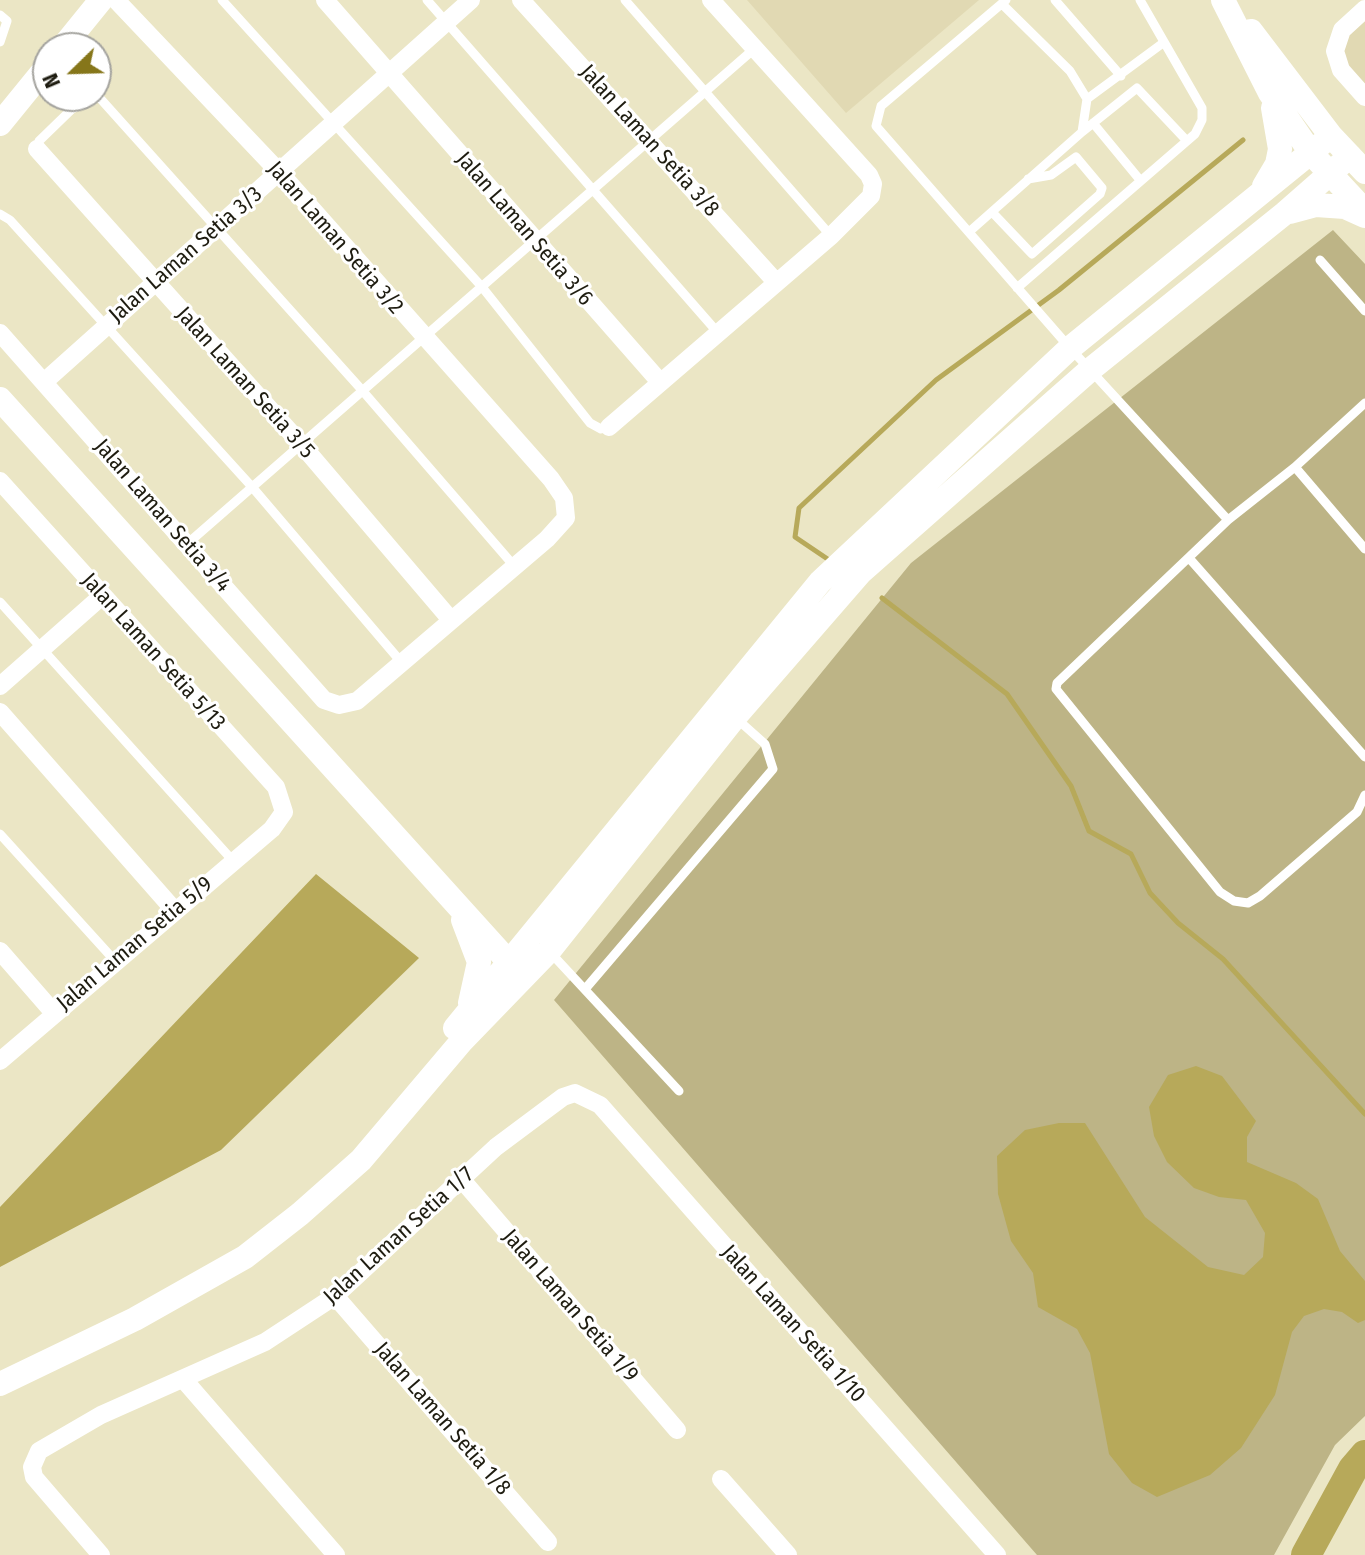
<!DOCTYPE html>
<style>
body{margin:0}
#map{position:relative;width:1365px;height:1555px;overflow:hidden;background:#ebe6c5;font-family:"Fira Sans Condensed",sans-serif}
canvas{display:block}
.north{position:absolute;left:32px;top:32px;width:80px;height:80px;box-sizing:border-box;background:#fff;border:2px solid #a5a49f;border-radius:50%;rotate:247deg;font-size:22px;font-weight:700;line-height:32px;text-align:center;color:#1e1c10}
.north::after{content:'';display:block;margin:auto;width:28px;height:36px;background:#86761a;clip-path:polygon(50% 0,100% 100%,50% 72%,0 100%)}
</style>
<div id="map">
<canvas width="1365" height="1555"></canvas>
<div class="north">N</div>
</div>
<script>
const ctx = document.querySelector('canvas').getContext('2d');
ctx.lineJoin = 'round';
function paint(path, color) { ctx.fillStyle = color; ctx.fill(path, 'evenodd'); }
const poly = rows => new Path2D(rows.map(r => 'M' + r).join(''));
function stroke(path, color, width, dash) { ctx.strokeStyle = color; ctx.lineWidth = width; ctx.lineCap = dash ? 'butt' : 'round'; ctx.setLineDash(dash || []); ctx.stroke(path); }
function drawText(font, color, halo, rows, align = 'center') {
  ctx.font = font + ' "Fira Sans Condensed",sans-serif'; ctx.lineWidth = 6; ctx.setLineDash([]); ctx.textBaseline = 'middle'; ctx.strokeStyle = halo; ctx.fillStyle = color; for (const [text, x, y, turn = 0] of rows) {
    ctx.save(); ctx.translate(x, y); ctx.rotate((+turn || 0) * Math.PI / 180); ctx.textAlign = isNaN(turn) ? turn : align; if (halo) ctx.strokeText(text, 0, 0); ctx.fillText(text, 0, 0); ctx.restore();
  }
}
paint(poly([
 [747,0,979,0,846,113],
 [1365,1,1365,105,1337,73,1338,26]
]), '#e1d9b3');
paint(poly([
 [1333,230,1365,264,1365,1416,1335,1445,1274,1555,1037,1555,554,1000,911,563]
]), '#bdb486');
paint(poly([
 [316,874,419,958,221,1150,0,1267,0,1207],
 [1196,1066,1222,1076,1256,1121,1247,1137,1247,1162,1296,1183,1318,1199,1340,1251,1365,1281,1365,1320,1358,1323,1342,1312,1324,1309,1304,1316,1292,1332,1275,1395,1241,1448,1210,1475,1157,1497,1132,1483,1109,1454,1090,1353,1077,1329,1038,1307,1033,1273,1011,1241,998,1194,997,1156,1025,1130,1059,1123,1085,1123,1145,1217,1208,1267,1244,1275,1263,1257,1265,1233,1246,1200,1219,1197,1194,1188,1167,1162,1154,1136,1149,1107,1168,1075]
]), '#b7a95a');
stroke(poly([
 [832,562,795,537,799,508,936,380,1059,290,1243,140],
 [882,598,1007,694,1071,786,1089,831,1131,854,1150,893,1178,923,1223,959,1365,1114]
]), '#b7a95a', 5);
stroke(poly([
 [1306,1555,1353,1469,1365,1455]
]), '#b7a95a', 30);
stroke(poly([
 [222,0,482,287,590,423,601,429,609,427],
 [427,0,719,334],
 [625,0,831,236],
 [1006,0,881,106,876,126,1070,348,1228,520],
 [1055,0,1121,76],
 [0,15,7,21,0,42],
 [1087,99,1163,43],
 [1093,123,1140,180],
 [1082,132,1137,88,1187,141],
 [37,149,39,141,72,109,98,96,361,389,515,567],
 [992,212,1032,254,1100,194,1102,188,1076,157,1051,175,1028,179],
 [0,214,10,220,253,488,402,663],
 [969,232,1082,132,1087,99,1070,71,1002,4],
 [1320,260,1365,311],
 [1017,288,1195,134,1202,120,1202,108,1140,0],
 [1365,403,1295,467,1228,520,1057,683,1056,689,1220,892,1234,901,1248,903,1260,896,1357,812,1365,795],
 [1295,467,1365,549],
 [187,544,754,49],
 [1189,558,1365,757],
 [0,602,234,862],
 [0,834,116,962],
 [549,951,679,1091],
 [586,988,773,769,765,744,737,719]
]), '#fff', 9);
stroke(poly([
 [325,0,660,382],
 [521,0,776,282],
 [1365,9,1342,30,1335,51,1341,70,1365,97],
 [37,149,301,444,451,620],
 [0,333,324,700,339,705,357,701,547,539,566,518,564,498,551,479,281,174,116,0],
 [44,382,471,0],
 [609,427,831,236,871,196,873,184,869,175,711,0],
 [0,481,276,787,284,812,272,829,0,1061],
 [0,686,102,596],
 [0,712,175,911],
 [0,951,54,1013],
 [463,1181,677,1430],
 [335,1296,548,1542],
 [184,1380,336,1555],
 [721,1479,788,1555],
 [101,1555,34,1477,32,1467,39,1451,101,1415,265,1342,335,1296,496,1147,563,1097,575,1093,600,1105,997,1555]
]), '#fff', 18);
stroke(poly([
 [1223,0,1270,93,1311,153,1365,211],
 [1251,31,1331,136,1365,172],
 [62,48,101,0],
 [0,124,48,65],
 [1264,186,1277,164,1280,149,1273,108],
 [1290,212,1316,205,1345,207,1365,216],
 [0,399,516,970],
 [463,920,479,962,470,1003],
 [455,1028,820,582,1070,348,1331,136],
 [0,1384,135,1319,245,1257,300,1214,361,1160,461,1042,549,951,735,717,861,572,1091,369,1285,213,1350,156]
]), '#fff', 24);
drawText('22px', '#1e1c10', '#fff', [
 ["Jalan Laman Setia 3/8",649,141,48],
 ["Jalan Laman Setia 3/6",524,229,49],
 ["Jalan Laman Setia 3/2",335,238,49],
 ["Jalan Laman Setia 3/3",186,255,-41],
 ["Jalan Laman Setia 3/5",245,383,48],
 ["Jalan Laman Setia 3/4",162,516,49],
 ["Jalan Laman Setia 5/13",153,652,48],
 ["Jalan Laman Setia 5/9",135,944,-40],
 ["Jalan Laman Setia 1/7",399,1236,-42],
 ["Jalan Laman Setia 1/9",570,1306,49],
 ["Jalan Laman Setia 1/10",793,1324,48],
 ["Jalan Laman Setia 1/8",442,1419,49]
]);
</script>
